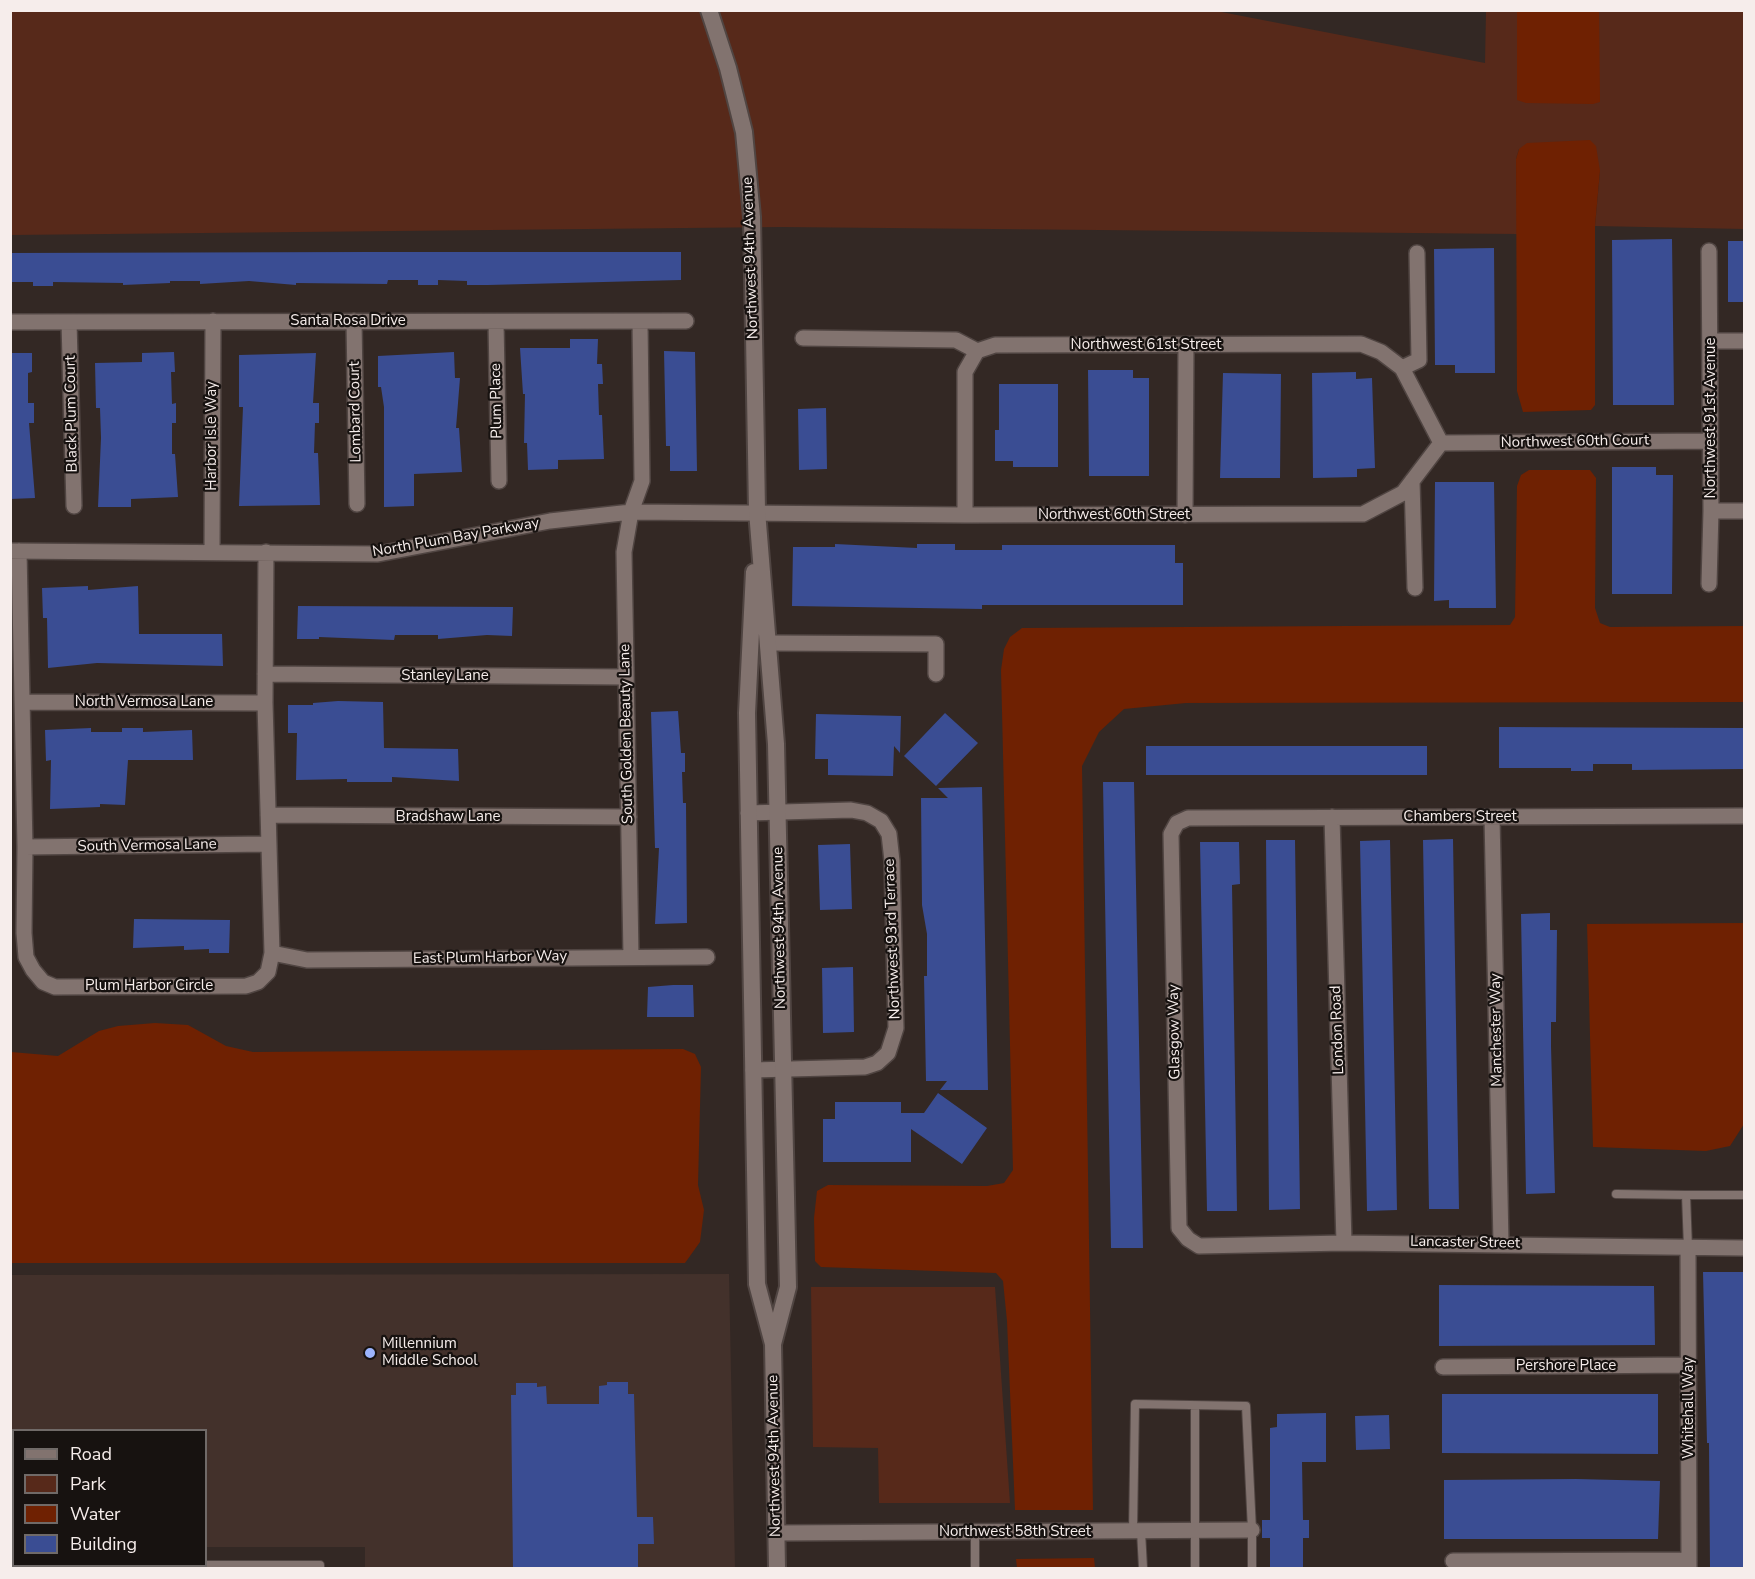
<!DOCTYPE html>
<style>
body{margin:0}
#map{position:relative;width:1755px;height:1579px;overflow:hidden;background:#332824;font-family:"Nunito Sans",sans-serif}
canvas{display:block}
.frame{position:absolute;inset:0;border:12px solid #f6edeb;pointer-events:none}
.legend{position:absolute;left:12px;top:1429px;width:195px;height:138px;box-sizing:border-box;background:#171210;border:2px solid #706a68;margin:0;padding:8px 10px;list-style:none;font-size:18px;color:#f6edeb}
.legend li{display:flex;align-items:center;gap:12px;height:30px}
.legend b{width:30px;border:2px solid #706a68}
</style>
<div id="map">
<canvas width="1755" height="1579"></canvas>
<div class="frame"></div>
<ul class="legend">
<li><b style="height:8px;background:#82736f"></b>Road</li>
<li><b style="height:16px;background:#57291a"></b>Park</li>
<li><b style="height:16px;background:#6f2102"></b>Water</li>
<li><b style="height:16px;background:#3a4d93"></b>Building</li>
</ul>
</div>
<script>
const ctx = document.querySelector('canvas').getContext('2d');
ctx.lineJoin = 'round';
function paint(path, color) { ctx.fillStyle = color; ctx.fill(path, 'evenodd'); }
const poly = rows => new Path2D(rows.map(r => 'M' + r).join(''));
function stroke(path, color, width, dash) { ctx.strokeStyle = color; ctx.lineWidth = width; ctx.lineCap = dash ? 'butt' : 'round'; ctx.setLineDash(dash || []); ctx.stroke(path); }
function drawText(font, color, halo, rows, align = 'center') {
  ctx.font = font + ' "Nunito Sans",sans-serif'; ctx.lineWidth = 4.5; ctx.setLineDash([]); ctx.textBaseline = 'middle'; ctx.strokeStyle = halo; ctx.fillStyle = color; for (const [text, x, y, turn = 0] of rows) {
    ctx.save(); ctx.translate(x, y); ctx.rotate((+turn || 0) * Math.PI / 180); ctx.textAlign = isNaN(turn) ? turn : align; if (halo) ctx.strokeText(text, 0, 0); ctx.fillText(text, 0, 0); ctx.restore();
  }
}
paint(poly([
 [729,1274,735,1568,365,1568,365,1547,206,1547,206,1430,14,1430,14,1547,11,1547,10,1275]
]), '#43312b');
paint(poly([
 [1211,10,1485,63,1486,11,1744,11,1744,229,1595,226,1600,171,1519,149,1516,159,1518,234,781,227,11,235,10,11],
 [811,1287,995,1287,1010,1503,879,1503,878,1448,813,1447]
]), '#57291a');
paint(poly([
 [1517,11,1599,11,1600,102,1593,104,1526,103,1517,100],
 [1590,140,1596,146,1600,171,1595,226,1595,405,1591,410,1523,412,1517,391,1516,159,1519,149,1527,143],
 [1529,470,1590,470,1596,478,1595,608,1600,623,1610,627,1744,626,1744,702,1186,703,1124,709,1099,732,1082,766,1093,1510,1015,1510,1007,1321,1003,1281,996,1273,821,1267,815,1261,814,1218,817,1191,828,1185,987,1186,1004,1183,1013,1170,1001,670,1004,649,1010,637,1022,628,1510,625,1515,617,1517,486,1521,475],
 [1744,923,1744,1124,1730,1146,1706,1151,1593,1147,1587,924],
 [155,1023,188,1025,226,1046,253,1052,683,1049,695,1054,701,1067,698,1185,704,1210,700,1242,685,1263,11,1263,11,1052,58,1056,99,1031,118,1026],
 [1094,1558,1095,1568,1017,1568,1016,1559]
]), '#6f2102');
paint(poly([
 [1672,239,1674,405,1613,405,1612,240],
 [1728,241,1744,241,1744,302,1728,302],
 [1494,248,1495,373,1455,373,1455,365,1435,365,1434,249],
 [363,252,681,252,681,280,488,285,467,285,467,281,438,280,438,285,418,285,418,280,388,280,387,284,296,283,296,285,249,281,200,284,200,281,170,281,170,283,123,285,123,283,53,282,53,286,33,286,33,282,10,282,10,253],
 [570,339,598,339,597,364,602,364,603,384,598,384,599,415,602,415,604,459,558,460,558,469,528,470,527,443,524,443,525,394,523,394,520,348,570,348],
 [664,351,695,352,697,471,670,471,670,446,666,446],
 [174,352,175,372,171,372,172,404,176,403,176,423,172,423,172,454,175,454,178,497,131,499,131,507,98,507,101,438,100,408,96,408,95,363,142,362,142,353],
 [454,352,455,378,460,378,456,428,459,428,462,472,414,474,414,506,384,507,384,407,381,387,378,387,378,356],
 [10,353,32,353,32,372,28,373,28,403,34,403,34,423,29,423,35,498,10,499],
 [316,353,313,403,319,403,319,423,315,423,314,453,318,453,320,505,239,506,243,407,239,407,239,355],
 [1088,370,1133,370,1133,378,1149,378,1149,476,1089,476],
 [1356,372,1356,379,1372,378,1375,468,1357,469,1357,477,1313,478,1312,373],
 [1223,373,1281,374,1280,478,1220,478],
 [999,384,1058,384,1058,467,1013,467,1013,461,995,461,995,430,999,430],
 [826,408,827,469,799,470,798,409],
 [1612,467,1656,467,1656,475,1673,475,1672,594,1612,594],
 [1435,482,1494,482,1496,608,1449,608,1449,600,1434,601],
 [835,544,917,548,917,544,955,544,955,550,1002,550,1002,545,1175,545,1175,563,1183,563,1183,605,982,605,982,609,792,606,793,547,835,547],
 [88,586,88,590,138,586,139,634,222,634,223,666,97,663,48,668,47,618,43,618,42,588],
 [298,606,513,607,512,636,487,635,438,639,438,635,395,635,394,640,319,637,319,639,297,639],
 [338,701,383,702,384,748,458,749,459,781,392,777,392,782,347,782,347,779,296,780,297,733,288,733,288,705,313,705,313,703],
 [678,711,681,753,685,753,685,772,682,772,683,803,686,803,687,923,655,924,659,848,655,848,651,712],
 [945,713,978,743,936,786,904,756],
 [816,714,901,716,900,753,894,746,893,776,828,775,828,759,815,759],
 [1499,727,1744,728,1744,769,1632,770,1632,764,1593,764,1593,771,1571,771,1571,768,1499,768],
 [91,728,91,732,122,732,122,728,143,728,143,732,192,730,193,760,128,760,125,805,100,804,100,807,50,809,51,760,46,761,45,730],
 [1146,746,1427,746,1427,775,1146,775],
 [1103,782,1134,782,1143,1248,1111,1248],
 [982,787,988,1090,940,1090,947,1081,926,1081,924,976,927,976,927,934,922,905,921,798,948,798,938,788],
 [1453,839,1459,1209,1429,1209,1423,840],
 [1266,840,1295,840,1300,1209,1269,1210],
 [1390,840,1397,1210,1367,1211,1360,841],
 [1200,842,1239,842,1240,884,1232,885,1237,1211,1207,1211],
 [850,844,852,909,820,910,818,845],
 [1550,913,1550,930,1557,930,1556,1022,1551,1022,1551,1046,1555,1193,1526,1194,1521,914],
 [134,919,230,920,229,953,209,953,209,949,184,950,184,946,133,948],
 [853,967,854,1032,823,1033,822,968],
 [673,985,693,985,694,1017,647,1017,648,987],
 [938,1093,987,1128,962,1164,911,1129,911,1162,823,1162,823,1119,835,1119,835,1102,901,1102,901,1113,924,1113],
 [1703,1272,1744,1272,1744,1569,1710,1569,1709,1443,1707,1443],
 [1439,1285,1654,1286,1655,1345,1439,1346],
 [607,1382,628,1382,628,1394,634,1394,637,1517,653,1517,654,1544,638,1544,638,1569,513,1569,511,1395,516,1395,516,1383,537,1383,537,1387,546,1386,547,1404,599,1404,599,1386,607,1385],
 [1442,1394,1658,1394,1658,1454,1442,1453],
 [1326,1413,1326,1462,1302,1462,1303,1520,1309,1520,1309,1538,1303,1538,1303,1569,1270,1569,1270,1538,1262,1538,1262,1520,1270,1520,1270,1428,1277,1427,1277,1414],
 [1389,1415,1390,1449,1356,1450,1355,1416],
 [1576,1479,1660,1481,1658,1539,1444,1539,1444,1480]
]), '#3a4d93');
const service = poly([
 [1616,1194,1686,1195,1688,1248],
 [1686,1195,1744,1195],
 [1195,1406,1195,1568],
 [1133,1531,1135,1404,1246,1406,1252,1530,1252,1568],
 [1141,1531,1143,1568],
 [975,1532,975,1568],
 [206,1565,320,1565,320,1568],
 [16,1568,185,1566]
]);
const minor = poly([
 [1709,251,1711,511,1709,584],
 [354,321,357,504],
 [10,322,686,321],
 [69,322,74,506],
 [496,322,499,481],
 [803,338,956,340,977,351,995,345,1361,344,1381,352,1402,368,1441,443],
 [1710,341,1744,341],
 [1402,368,1419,360,1417,253],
 [1441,443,1710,441],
 [1412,481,1415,588],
 [1711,511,1744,511],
 [965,515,965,372,977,351],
 [1185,515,1186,345],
 [10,551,378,554,550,521,631,512,965,515,1363,514,1403,493,1441,443],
 [19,551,25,847,24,933,26,957,33,970,43,982,55,987,246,986,258,982,268,972,272,953,265,703,266,552],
 [212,551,213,321],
 [769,643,936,644,936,674],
 [265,674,625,677],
 [22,702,265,703],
 [748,813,851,810,867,813,881,821,889,834,892,861,896,1028,888,1053,877,1063,865,1067,753,1070],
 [268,815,629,817],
 [1744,816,1188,818,1177,823,1171,834,1179,1228,1188,1239,1199,1246,1344,1243,1744,1248],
 [1332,817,1344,1243],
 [1492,817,1501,1243],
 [25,847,268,844],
 [272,953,307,960,707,957],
 [631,956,624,552,631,512,642,481,640,322],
 [1688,1248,1689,1568],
 [1443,1367,1688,1365],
 [777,1533,1252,1530],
 [1453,1561,1689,1560]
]);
const tertiary = poly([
 [709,10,728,68,744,132,752,217,757,511,776,744,788,1287,773,1344],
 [754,572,747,713,757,1284,773,1344,777,1568]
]);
stroke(service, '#504542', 10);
stroke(minor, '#504542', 18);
stroke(tertiary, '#504542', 20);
stroke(service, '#82736f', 8);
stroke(minor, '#82736f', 15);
stroke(tertiary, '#82736f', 16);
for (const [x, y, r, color] of [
 [370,1353,6,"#9cb4fd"]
]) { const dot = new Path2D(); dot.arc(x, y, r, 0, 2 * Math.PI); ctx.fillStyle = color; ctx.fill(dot); stroke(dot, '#171210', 2); }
drawText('15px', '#f6edeb', '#171210', [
 ["Northwest 94th Avenue",751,258,-92],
 ["Santa Rosa Drive",348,321],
 ["Northwest 61st Street",1146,345],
 ["Plum Place",497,401,-91],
 ["Lombard Court",356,412,-91],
 ["Black Plum Court",72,414,-91],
 ["Northwest 91st Avenue",1711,418,-90],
 ["Harbor Isle Way",212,436,-90],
 ["Northwest 60th Court",1575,442,-1],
 ["Northwest 60th Street",1114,515],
 ["North Plum Bay Parkway",456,538,-10],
 ["Stanley Lane",445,676],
 ["North Vermosa Lane",144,702],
 ["South Golden Beauty Lane",627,734,-91],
 ["Bradshaw Lane",448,817],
 ["Chambers Street",1460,817],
 ["South Vermosa Lane",147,846,-1],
 ["Northwest 94th Avenue",780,928,-91],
 ["Northwest 93rd Terrace",893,939,-92],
 ["East Plum Harbor Way",490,958,-1],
 ["Plum Harbor Circle",149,986],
 ["London Road",1338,1030,-92],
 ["Manchester Way",1497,1030,-91],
 ["Glasgow Way",1175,1032,-91],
 ["Lancaster Street",1465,1243,1],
 ["Pershore Place",1566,1366],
 ["Whitehall Way",1689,1408,-90],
 ["Northwest 94th Avenue",775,1456,-91],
 ["Northwest 58th Street",1015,1532]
]);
drawText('15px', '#f6edeb', '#171210', [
 ["Millennium",382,1344],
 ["Middle School",382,1361]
], 'left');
</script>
